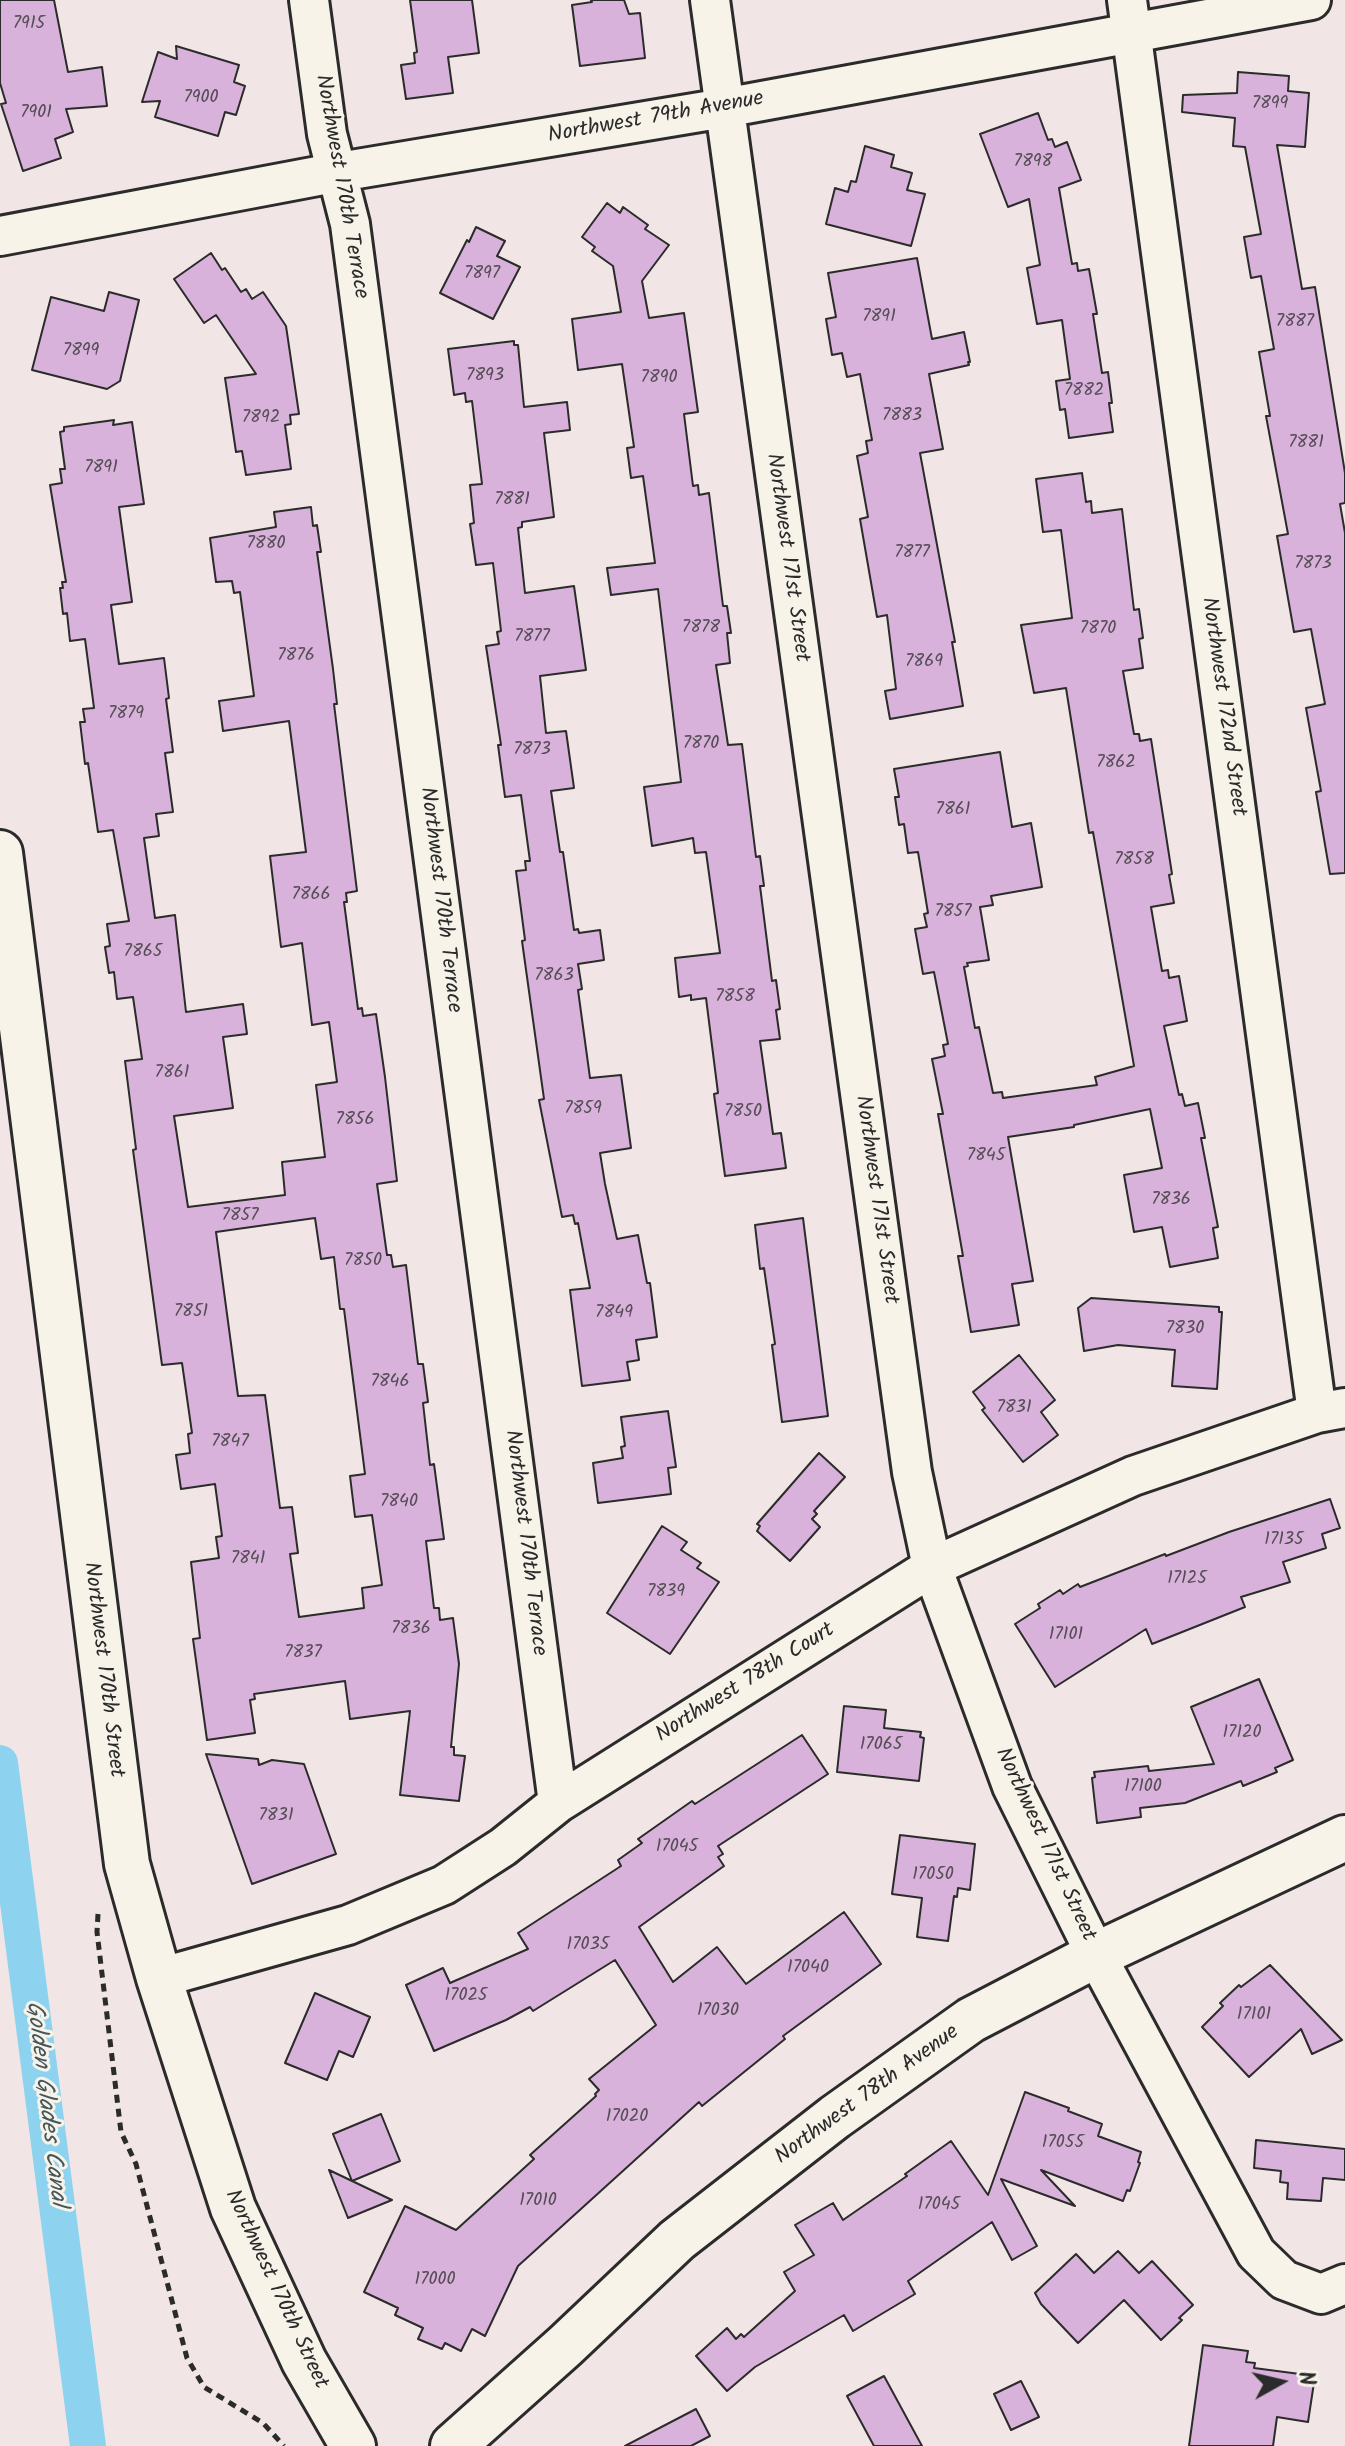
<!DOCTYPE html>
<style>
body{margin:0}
#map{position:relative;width:1345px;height:2446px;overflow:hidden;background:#f1e6e5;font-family:Kalam,sans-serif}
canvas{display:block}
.north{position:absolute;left:1241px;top:2342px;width:80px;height:80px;-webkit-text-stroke:6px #f7f3e8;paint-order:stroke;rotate:82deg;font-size:22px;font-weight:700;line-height:32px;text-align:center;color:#2b2b2b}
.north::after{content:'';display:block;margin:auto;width:28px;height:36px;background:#2b2b2b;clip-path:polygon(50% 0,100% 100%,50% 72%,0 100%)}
</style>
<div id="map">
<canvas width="1345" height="2446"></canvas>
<div class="north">N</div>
</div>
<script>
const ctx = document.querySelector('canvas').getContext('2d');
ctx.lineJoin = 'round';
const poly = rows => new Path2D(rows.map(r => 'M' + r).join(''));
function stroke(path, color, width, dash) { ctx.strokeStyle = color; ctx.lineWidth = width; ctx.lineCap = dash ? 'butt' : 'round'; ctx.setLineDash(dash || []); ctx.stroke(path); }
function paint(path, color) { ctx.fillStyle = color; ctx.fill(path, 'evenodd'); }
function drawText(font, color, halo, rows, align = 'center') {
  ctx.font = font + ' Kalam,sans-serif'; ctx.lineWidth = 6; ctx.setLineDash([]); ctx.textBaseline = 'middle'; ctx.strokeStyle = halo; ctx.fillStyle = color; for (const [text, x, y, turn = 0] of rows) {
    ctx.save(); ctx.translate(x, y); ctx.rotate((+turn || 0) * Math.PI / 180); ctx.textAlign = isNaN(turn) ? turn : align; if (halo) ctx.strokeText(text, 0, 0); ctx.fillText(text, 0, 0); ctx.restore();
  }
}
stroke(poly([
 [0,1763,88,2446]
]), '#8dd3ef', 36);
const building = poly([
 [0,0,54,0,68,72,102,67,107,106,66,109,73,132,55,139,61,158,23,171,1,104,6,103,0,83,0,0],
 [410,0,472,0,479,53,448,57,453,93,406,99,401,65,415,63,414,53,417,52,410,0],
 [591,0,624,0,629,14,640,13,645,58,580,66,572,5,592,2,591,0],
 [176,46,239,65,234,82,245,86,236,115,225,112,218,136,155,117,160,101,142,102,158,52,177,59,176,46],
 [1238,72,1289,76,1288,91,1309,93,1305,147,1277,145,1302,289,1315,287,1345,473,1345,503,1340,504,1345,533,1345,873,1330,874,1316,792,1321,791,1306,708,1325,704,1311,629,1294,632,1277,536,1288,534,1266,416,1270,416,1259,352,1274,349,1261,276,1251,278,1244,237,1261,234,1245,147,1233,146,1235,118,1182,112,1183,95,1237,93,1238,72],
 [1038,113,1048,140,1052,139,1055,147,1067,142,1081,180,1059,188,1072,264,1077,263,1078,271,1089,269,1097,314,1093,314,1102,373,1108,372,1112,403,1109,403,1113,432,1069,438,1065,409,1060,410,1056,381,1070,379,1062,320,1037,324,1027,268,1040,265,1029,199,1008,207,980,134,1038,113],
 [865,146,894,155,891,167,912,173,907,190,925,194,911,246,826,224,835,188,848,192,851,181,856,182,865,146],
 [607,203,620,213,623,207,648,225,645,229,669,245,642,281,649,318,684,313,698,412,684,414,693,486,698,485,699,495,709,493,723,606,727,606,731,633,727,633,730,663,716,665,728,745,742,744,756,857,760,856,764,886,760,886,772,981,776,980,780,1009,776,1010,780,1039,760,1041,773,1134,781,1133,786,1168,725,1176,714,1094,718,1093,706,998,691,1000,691,995,679,997,675,958,720,953,706,852,695,853,693,838,652,846,644,787,681,782,658,589,611,595,607,568,655,563,643,476,631,478,627,448,634,447,622,364,578,370,572,319,621,312,613,266,592,251,595,247,582,237,607,203],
 [476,227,505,241,497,256,520,267,493,319,440,293,467,240,469,242,476,227],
 [211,253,222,270,225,268,241,292,246,289,252,299,263,292,286,326,299,414,290,415,291,424,285,425,291,469,246,475,242,451,236,452,225,378,256,374,216,315,204,323,174,279,211,253],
 [917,258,932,339,964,332,970,362,968,362,969,365,929,374,943,449,920,453,955,642,952,642,963,706,890,719,885,691,896,689,887,615,877,617,860,519,868,517,857,456,868,453,866,441,872,440,860,374,847,377,842,353,832,355,826,319,836,317,828,273,917,258],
 [109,292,139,300,120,381,107,389,32,370,51,297,104,311,109,292],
 [514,341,514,345,518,345,524,407,567,402,570,430,544,433,554,517,522,522,522,527,518,528,525,593,574,586,586,670,540,676,546,733,566,731,574,788,551,791,560,852,563,852,574,930,578,929,579,933,600,930,604,960,578,964,582,989,578,990,590,1078,621,1075,631,1148,600,1153,605,1184,617,1239,638,1235,647,1283,650,1283,657,1337,636,1340,639,1360,627,1362,630,1380,582,1386,570,1290,590,1288,578,1223,575,1224,573,1215,562,1217,539,1100,544,1099,522,941,525,940,516,871,526,870,525,861,530,861,521,795,505,797,498,745,501,745,486,646,499,644,497,632,501,631,493,563,476,565,470,524,474,523,470,485,482,484,472,401,466,402,465,393,454,395,448,349,514,341],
 [114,420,113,425,132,422,144,504,119,507,132,602,111,605,119,664,164,658,169,698,166,699,173,752,165,753,173,812,156,814,159,836,144,838,155,918,175,915,186,1012,243,1004,247,1034,223,1037,233,1108,174,1116,188,1207,285,1195,282,1162,325,1157,316,1085,337,1082,329,1022,312,1025,302,943,281,947,270,856,306,852,289,721,223,731,219,701,254,696,240,592,234,593,232,581,216,582,210,538,276,527,274,512,311,507,313,526,317,525,321,552,317,552,333,669,337,704,334,704,357,891,346,893,347,902,344,902,358,1009,362,1008,363,1016,376,1014,385,1077,397,1181,377,1184,387,1255,391,1255,393,1267,406,1265,418,1364,423,1364,428,1402,423,1403,430,1465,434,1464,444,1539,426,1541,434,1608,439,1608,440,1620,453,1618,459,1664,451,1747,454,1747,454,1755,465,1756,459,1801,400,1795,410,1711,350,1719,345,1681,254,1694,255,1699,250,1700,255,1733,207,1740,193,1639,200,1638,191,1562,219,1558,216,1537,222,1536,215,1484,181,1489,176,1455,190,1453,188,1434,192,1433,182,1363,162,1365,133,1150,136,1149,125,1061,142,1059,133,997,117,999,114,972,109,973,105,947,110,946,107,924,129,921,113,830,98,832,88,763,85,764,80,722,85,722,83,709,94,708,85,639,70,641,67,613,63,614,60,588,63,588,62,582,66,582,50,485,62,483,60,469,65,469,60,432,64,431,64,427,114,420],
 [315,1218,321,1259,334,1257,340,1309,344,1309,365,1474,350,1476,355,1517,372,1515,382,1585,362,1588,364,1608,299,1617,290,1554,298,1553,292,1507,280,1508,265,1395,238,1396,216,1232,315,1218],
 [1082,473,1086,502,1091,501,1092,513,1122,509,1134,610,1139,609,1143,638,1139,639,1143,668,1123,671,1134,734,1139,734,1140,741,1151,739,1172,874,1169,875,1174,903,1151,907,1162,971,1168,970,1169,978,1179,976,1187,1021,1164,1026,1179,1095,1182,1094,1185,1106,1198,1103,1205,1138,1201,1138,1218,1227,1213,1228,1218,1258,1170,1267,1162,1227,1134,1232,1124,1175,1162,1168,1150,1109,1074,1125,1074,1127,1008,1137,1033,1281,1012,1284,1019,1325,971,1332,958,1256,963,1256,938,1114,943,1114,932,1059,945,1056,943,1045,948,1044,934,972,923,974,915,929,927,927,924,914,928,913,918,852,908,853,904,824,899,825,895,797,899,797,894,769,1000,752,1012,827,1031,823,1042,887,991,896,993,905,980,907,989,960,967,963,968,966,964,967,975,1028,979,1027,993,1093,1002,1092,1003,1098,1097,1085,1095,1077,1134,1066,1093,832,1089,833,1066,688,1034,693,1021,625,1072,618,1061,530,1043,532,1036,479,1082,473],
 [803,1218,828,1416,782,1422,772,1345,775,1344,764,1268,760,1269,755,1225,803,1218],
 [1091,1298,1219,1307,1219,1312,1222,1312,1217,1389,1172,1386,1175,1350,1118,1345,1084,1351,1078,1308,1091,1298],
 [1019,1355,1055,1400,1041,1412,1058,1435,1023,1462,982,1410,985,1408,973,1392,1019,1355],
 [668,1411,676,1467,668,1468,671,1494,598,1503,593,1463,623,1458,621,1447,625,1446,621,1417,668,1411],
 [819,1453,845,1477,814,1511,817,1514,812,1519,820,1527,790,1561,757,1531,760,1526,757,1524,819,1453],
 [1330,1499,1340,1528,1322,1534,1326,1548,1283,1562,1290,1582,1241,1597,1245,1607,1152,1644,1146,1629,1055,1687,1015,1624,1040,1608,1038,1604,1060,1590,1063,1594,1078,1584,1080,1587,1165,1554,1166,1556,1229,1532,1330,1499],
 [662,1526,687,1542,681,1550,701,1563,697,1568,719,1582,670,1654,607,1613,662,1526],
 [1259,1679,1293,1760,1275,1768,1277,1772,1243,1786,1241,1781,1185,1803,1140,1808,1141,1817,1097,1823,1092,1778,1095,1777,1094,1772,1148,1766,1149,1771,1214,1764,1191,1707,1259,1679],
 [844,1706,886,1710,884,1728,921,1732,920,1737,924,1738,919,1781,837,1772,844,1706],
 [802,1735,828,1774,718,1846,723,1854,718,1857,724,1866,639,1927,673,1982,717,1947,746,1984,844,1912,881,1964,783,2036,785,2039,702,2106,699,2102,518,2266,485,2336,472,2329,461,2351,445,2343,442,2349,418,2339,423,2328,395,2315,398,2308,364,2292,405,2206,456,2230,534,2159,530,2155,596,2096,595,2094,599,2090,589,2079,656,2025,615,1960,533,2011,530,2007,506,2020,434,2051,406,1985,443,1968,450,1983,528,1949,518,1933,621,1866,618,1860,642,1843,638,1839,692,1801,695,1804,802,1735],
 [206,1754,258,1759,259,1765,272,1760,304,1764,336,1854,252,1884,206,1754],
 [900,1835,975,1844,970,1890,958,1888,957,1897,954,1896,948,1941,917,1937,922,1898,892,1894,900,1835],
 [1270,1965,1342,2040,1312,2054,1301,2029,1249,2077,1202,2027,1223,2006,1220,2003,1239,1985,1241,1987,1270,1965],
 [315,1993,370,2017,353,2057,339,2051,327,2080,285,2063,315,1993],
 [1025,2092,1069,2108,1068,2111,1102,2124,1098,2136,1141,2152,1138,2162,1140,2163,1130,2191,1127,2190,1123,2201,1041,2170,1075,2206,1001,2179,1037,2246,1012,2260,992,2222,908,2281,915,2294,853,2331,844,2315,755,2367,727,2391,696,2356,727,2328,736,2339,741,2334,744,2337,795,2291,784,2272,814,2255,795,2225,833,2203,843,2220,907,2176,905,2174,951,2141,988,2195,1025,2092],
 [381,2114,400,2161,352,2181,333,2134,381,2114],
 [1256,2140,1345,2149,1345,2180,1323,2178,1321,2201,1287,2199,1288,2183,1280,2182,1281,2171,1254,2168,1256,2140],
 [329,2170,392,2200,348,2218,329,2170],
 [1118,2251,1139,2273,1152,2261,1193,2305,1179,2318,1182,2320,1161,2340,1124,2300,1078,2343,1041,2304,1035,2293,1076,2254,1094,2273,1118,2251],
 [1203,2345,1248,2351,1246,2362,1255,2363,1254,2368,1315,2376,1308,2422,1277,2417,1273,2446,1189,2446,1203,2345],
 [884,2376,922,2446,874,2446,847,2396,884,2376],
 [1021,2381,1039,2417,1011,2430,994,2394,1021,2381],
 [696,2409,710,2436,691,2446,625,2446,696,2409]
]);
paint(building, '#d8b2da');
stroke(building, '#2b2b2b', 2);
const street = poly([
 [309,0,327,134,350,224,558,1803],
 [710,0,912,1472,932,1567,1012,1786,1096,1955,1256,2253,1284,2280,1321,2294,1345,2284],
 [1127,0,1317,1413],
 [0,236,339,172,724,108,1311,0],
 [159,1978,348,1925,444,1885,503,1847,558,1803,932,1567,1133,1476,1317,1413,1345,1408]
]);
const secondary = poly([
 [0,853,127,1864,159,1978,233,2208,304,2361,353,2446],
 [453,2446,565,2346,677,2240,835,2117,971,2020,1096,1955,1345,1838]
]);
stroke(street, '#2b2b2b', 44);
stroke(secondary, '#2b2b2b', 50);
stroke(poly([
 [98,1914,97,1932,121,2132,136,2164,187,2358,204,2387,263,2423,284,2446]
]), '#2b2b2b', 5, [8, 6]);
stroke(street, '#f7f3e8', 38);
stroke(secondary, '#f7f3e8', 44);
drawText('18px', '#564d57', null, [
 ["7915",29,25],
 ["7900",201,99],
 ["7899",1270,105],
 ["7901",36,114],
 ["7898",1033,163],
 ["7897",482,275],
 ["7891",879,318],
 ["7887",1295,323],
 ["7899",81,352],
 ["7893",485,377],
 ["7890",659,379],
 ["7882",1084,392],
 ["7883",902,417],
 ["7892",261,419],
 ["7881",1306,444],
 ["7891",101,469],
 ["7881",512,501],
 ["7880",266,545],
 ["7877",912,554],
 ["7873",1313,565],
 ["7878",701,629],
 ["7870",1098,630],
 ["7877",532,638],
 ["7876",296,657],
 ["7869",924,663],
 ["7879",126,715],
 ["7870",701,745],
 ["7873",532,751],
 ["7862",1116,764],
 ["7861",953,811],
 ["7858",1134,861],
 ["7866",311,896],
 ["7857",953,913],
 ["7865",143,953],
 ["7863",554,977],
 ["7858",735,998],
 ["7861",172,1074],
 ["7859",583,1110],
 ["7850",743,1113],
 ["7856",355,1121],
 ["7845",986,1157],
 ["7836",1171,1201],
 ["7857",240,1217],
 ["7850",363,1262],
 ["7851",191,1313],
 ["7849",614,1314],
 ["7830",1185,1330],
 ["7846",390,1383],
 ["7831",1014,1409],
 ["7847",230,1443],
 ["7840",399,1503],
 ["17135",1284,1541],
 ["7841",248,1560],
 ["17125",1187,1580],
 ["7839",666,1593],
 ["7836",411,1630],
 ["17101",1066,1636],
 ["7837",303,1654],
 ["17120",1242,1734],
 ["17065",881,1746],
 ["17100",1143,1788],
 ["7831",276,1817],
 ["17045",677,1848],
 ["17050",933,1876],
 ["17035",588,1946],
 ["17040",808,1969],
 ["17025",466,1997],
 ["17030",718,2012],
 ["17101",1254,2016],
 ["17020",627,2118],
 ["17055",1063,2144],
 ["17010",538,2202],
 ["17045",939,2206],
 ["17000",435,2281]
]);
drawText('22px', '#2b2b2b', '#f7f3e8', [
 ["Northwest 79th Avenue",656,119,-10],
 ["Northwest 170th Terrace",340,187,80],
 ["Northwest 171st Street",786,558,82],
 ["Northwest 172nd Street",1222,707,82],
 ["Northwest 170th Terrace",439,900,83],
 ["Northwest 171st Street",875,1200,82],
 ["Northwest 170th Terrace",524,1543,83],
 ["Northwest 170th Street",102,1670,83],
 ["Northwest 78th Court",746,1684,-32],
 ["Northwest 171st Street",1044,1845,65],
 ["Northwest 78th Avenue",868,2096,-36],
 ["Northwest 170th Street",275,2290,65]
]);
drawText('italic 24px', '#44555c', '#f7f3e8', [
 ["Golden Glades Canal",44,2104,83]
]);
</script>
